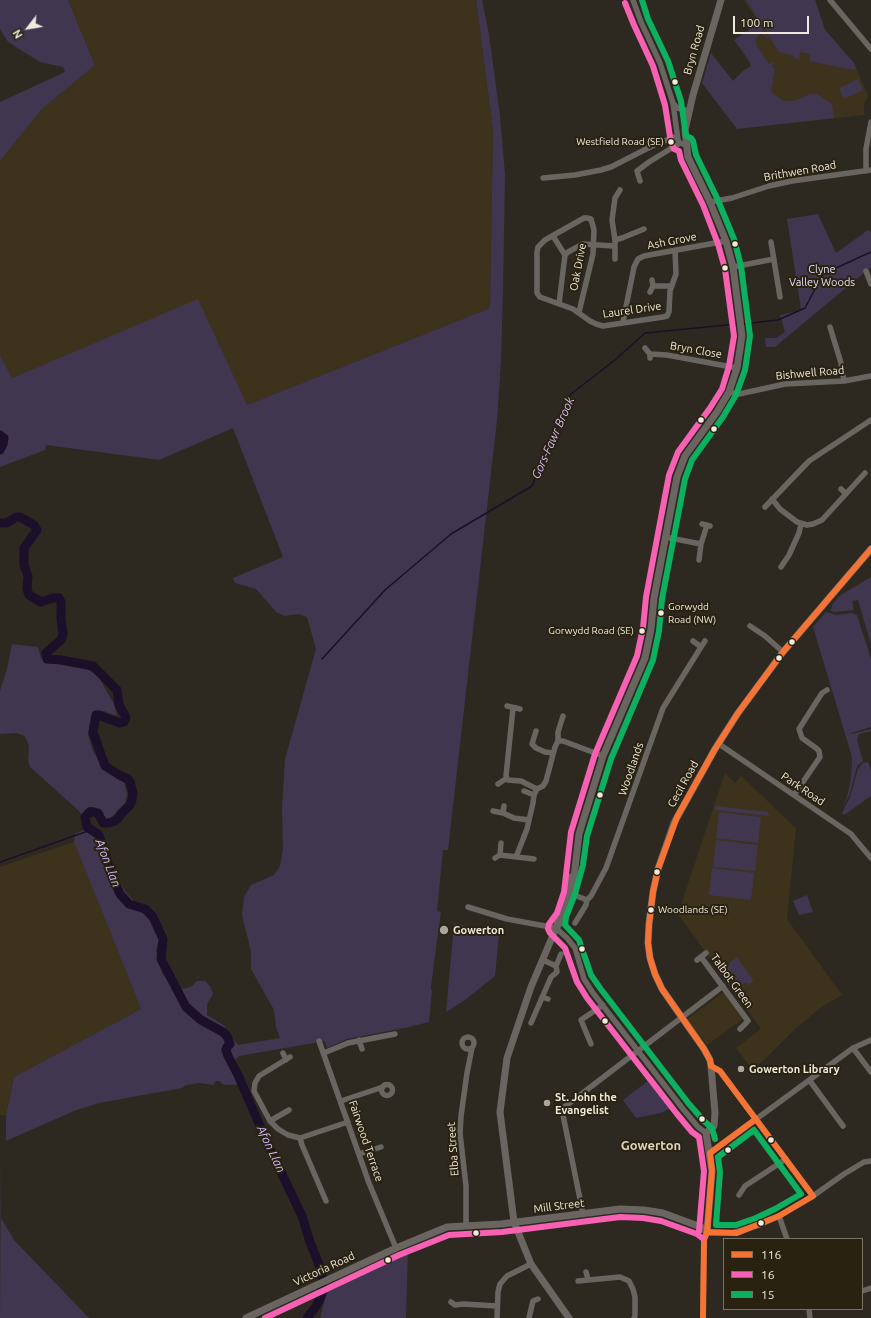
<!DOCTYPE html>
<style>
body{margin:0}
#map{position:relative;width:871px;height:1318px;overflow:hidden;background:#2e2920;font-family:Ubuntu,sans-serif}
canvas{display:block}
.legend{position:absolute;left:723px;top:1238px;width:140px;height:72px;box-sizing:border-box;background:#2a2210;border:1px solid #797262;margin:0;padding:5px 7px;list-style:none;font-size:12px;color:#efe9de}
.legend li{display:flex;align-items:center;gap:8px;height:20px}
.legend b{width:20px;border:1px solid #797262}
.north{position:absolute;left:8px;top:8px;width:40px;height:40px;-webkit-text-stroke:3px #2a2210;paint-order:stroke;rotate:239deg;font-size:11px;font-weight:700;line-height:16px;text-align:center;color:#efe9de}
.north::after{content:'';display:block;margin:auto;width:14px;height:18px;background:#efe9de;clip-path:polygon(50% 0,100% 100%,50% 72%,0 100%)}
.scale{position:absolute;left:733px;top:16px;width:76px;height:18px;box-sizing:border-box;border:2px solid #efe9de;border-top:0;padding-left:5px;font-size:12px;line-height:14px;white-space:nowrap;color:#efe9de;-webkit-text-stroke:3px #2a2210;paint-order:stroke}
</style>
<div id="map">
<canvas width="871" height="1318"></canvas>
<ul class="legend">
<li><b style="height:5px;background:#f57335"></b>116</li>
<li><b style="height:5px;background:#f860b3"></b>16</li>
<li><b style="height:5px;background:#0db05f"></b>15</li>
</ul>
<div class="north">N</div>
<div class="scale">100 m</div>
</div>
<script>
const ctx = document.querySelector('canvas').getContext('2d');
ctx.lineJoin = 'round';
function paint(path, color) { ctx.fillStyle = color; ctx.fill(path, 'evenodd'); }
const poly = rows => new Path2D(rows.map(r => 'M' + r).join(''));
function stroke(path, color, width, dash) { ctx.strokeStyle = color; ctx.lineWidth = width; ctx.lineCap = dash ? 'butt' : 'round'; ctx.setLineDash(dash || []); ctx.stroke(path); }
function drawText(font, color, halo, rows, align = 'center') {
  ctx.font = font + ' Ubuntu,sans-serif'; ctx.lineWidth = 4; ctx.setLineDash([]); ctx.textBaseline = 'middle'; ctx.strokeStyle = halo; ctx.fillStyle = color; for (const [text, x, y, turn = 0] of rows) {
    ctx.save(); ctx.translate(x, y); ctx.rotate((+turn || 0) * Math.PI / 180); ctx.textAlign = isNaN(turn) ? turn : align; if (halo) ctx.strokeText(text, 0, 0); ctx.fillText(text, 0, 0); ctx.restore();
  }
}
paint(poly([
 [68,0,476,0,493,130,490,308,247,405,198,300,12,378,0,355,0,161,41,110,95,65],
 [744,0,815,0,825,30,854,63,868,96,864,104,864,115,783,124,743,71,751,66,750,63,734,40,759,23],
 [725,773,735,783,741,776,796,828,787,919,842,995,820,1008,793,1031,764,1060,752,1069,736,1048,761,1029,678,914],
 [74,842,141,1009,14,1077,6,1115,0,1115,0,867],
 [724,992,743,1019,707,1045,687,1019]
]), '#3d321c');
paint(poly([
 [0,0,68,0,95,65,41,110,0,161,0,102,63,73,65,71,63,67,40,62,8,42,0,29],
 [476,0,482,0,489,35,500,116,505,174,503,291,501,362,497,420,448,850,443,850,437,911,441,912,431,986,431,990,432,990,429,1022,409,1027,347,1039,327,1048,325,1041,239,1056,234,1061,245,1084,224,1085,219,1081,216,1081,213,1085,200,1083,186,1085,182,1088,99,1103,74,1111,6,1141,6,1115,14,1077,141,1009,74,842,75,834,86,829,92,827,101,836,109,853,112,868,117,879,126,892,150,920,159,939,156,951,162,973,170,984,184,989,192,986,197,981,205,981,210,986,213,994,207,1004,207,1015,225,1026,229,1034,238,1045,280,1038,276,1027,274,1010,251,969,251,951,242,915,244,897,251,885,274,875,280,866,283,849,282,808,285,759,316,649,307,617,298,614,285,616,276,612,256,589,235,583,233,578,283,557,233,428,159,460,46,445,45,450,0,467,0,355,12,378,198,299,247,405,490,308,493,130],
 [746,0,815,0,825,30,854,63,856,68,853,70,847,69,809,61,810,54,800,52,799,59,793,58,794,56,779,52],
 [759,23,771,43,762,33,759,35,755,40,757,46,769,64,773,62,772,67,775,68,771,92,784,101,794,101,810,94,817,94,832,104,834,118,737,129,702,83,711,53,733,81,743,71,751,66,749,60,734,40],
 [858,79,863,90,844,99,839,88],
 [818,214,836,253,868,230,871,232,871,267,775,347,766,347,765,338,776,338,785,332,780,315,794,312,801,309,787,219],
 [871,577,871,644,858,600,852,601,854,610,834,612,830,610,832,608,832,605,839,596],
 [826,612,836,615,852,613,857,615,871,659,871,727,851,733,852,734,871,729,871,731,859,734,857,740,863,761,857,766,849,796,843,806,847,797,851,779,852,757,813,627],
 [12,644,38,647,41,658,49,663,67,665,87,669,98,676,114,704,117,716,104,711,97,712,90,723,88,735,92,749,99,761,105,769,124,782,127,794,125,803,113,816,107,819,94,807,88,807,84,811,83,816,78,810,30,767,28,760,29,746,25,736,16,733,0,734,0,691,7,669],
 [868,762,871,771,871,796,844,815,842,813,850,797,858,769,863,763],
 [716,806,768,812,769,816,715,810],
 [719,812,761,817,758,843,716,838],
 [716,840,758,845,755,871,713,867],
 [712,868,754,873,751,900,709,895],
 [807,895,813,912,799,915,793,901],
 [454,923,499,934,495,976,465,1000,446,1012],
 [737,957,753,980,753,982,748,985,746,982,733,991,719,972],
 [653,1077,675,1106,661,1113,636,1118,623,1100],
 [1,1148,1,1218,14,1240,89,1318,0,1318],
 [408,1249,406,1318,320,1318,329,1285]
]), '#40364f');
stroke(poly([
 [743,324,778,320,805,308,823,274,871,252],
 [322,659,385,590,451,534,532,486,571,394,615,360,645,333,737,324],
 [0,862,91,830]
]), '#1b0f2a', 1.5);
stroke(poly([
 [0,435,4,438,3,444,0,450],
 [0,523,7,523,16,517,20,517,34,525,37,530,24,548,24,565,28,576,27,589,29,595,41,602,53,598,59,598,61,602,61,619,63,634,61,640,46,653,47,659,61,660,93,666,117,690,119,705,126,717,124,722,120,723,106,718,99,715,96,715,93,732,105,766,121,776,128,779,130,782,133,793,132,800,130,805,121,814,119,817,115,821,109,823,103,823,98,813,94,812,90,812,85,817,87,827,99,835,112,876,120,894,129,904,145,909,153,917,163,939,161,959,186,1007,201,1020,223,1032,227,1036,230,1044,227,1047,226,1050,228,1056,238,1075,270,1149,302,1216,310,1242,322,1272,322,1294,317,1305,307,1318]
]), '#1b0f2a', 9);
stroke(poly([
 [633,0,641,22,660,63,673,103,678,140,680,143,686,145],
 [830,0,871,49],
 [673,103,677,108,689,111],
 [866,171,866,149,871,122],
 [543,178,575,175,601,170,611,167,654,145,677,136],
 [640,181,637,171,649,162,680,143],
 [710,202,732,198,769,186,792,181,871,170],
 [553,236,565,255],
 [615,240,622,238,644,229],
 [771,242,780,297],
 [615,259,615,240,612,220,615,198,620,190],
 [733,267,774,259],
 [866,271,871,284],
 [653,286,672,286],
 [650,292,653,286,652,280],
 [559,304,565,255,568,252,583,244,614,246],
 [579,312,593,254,594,230,591,219,587,218,584,218,545,240,538,247,537,252,537,293,540,297,573,309,590,321,596,324,603,326,663,317,667,316,669,312,670,291,676,274,675,250],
 [623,322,634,267,638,259,644,256,726,241],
 [830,327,841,363,844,381],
 [645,348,650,354],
 [650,358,650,354,667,355,737,368],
 [729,392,739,394,785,384,844,381,871,376],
 [841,489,846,494],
 [772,499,780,509,797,522,807,525,813,524,822,520,865,473],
 [765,507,809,461,871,420],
 [702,524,710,526],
 [665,537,701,544],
 [699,560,701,544,707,525],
 [781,567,789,555,799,533,801,524],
 [750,626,765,636,783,652],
 [701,647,705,641],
 [507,706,520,709],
 [513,708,506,776,508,780,521,781,537,789],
 [536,731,532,744,536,748,545,752,553,753],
 [558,741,558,732,563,716],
 [719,744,851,834,871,858],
 [498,784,507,778],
 [524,791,534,795],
 [794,795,820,757,819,751,816,748,802,738,799,729,822,693,827,690],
 [493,811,503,813,514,818,529,820],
 [503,813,504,806],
 [500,855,534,859],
 [516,857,527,829,533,803,534,795,537,789,543,786,546,781,555,747,558,741,563,741,603,756],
 [495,858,500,855,501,843],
 [569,893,587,900],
 [468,907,507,919,556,928,567,938,575,948,584,979,593,993,683,1109,698,1127,706,1133],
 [575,923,586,905,587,900,591,896,606,868,663,708,701,647,693,641],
 [701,957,748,1021,740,1029],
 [543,960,556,966],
 [697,960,706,953],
 [542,997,548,999],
 [531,1023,551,977,557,972,556,966,561,954],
 '462 1043a6 6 0 1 1 12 0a6 6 0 1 1-12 0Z',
 [359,1040,362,1049],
 [319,1041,369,1183,396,1248],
 [591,1044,581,1020,603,1005],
 [853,1048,871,1072],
 [283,1053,286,1060],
 [324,1053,348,1043,395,1034],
 [290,1057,259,1076,255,1083,254,1091,270,1121,278,1129,288,1135,300,1138,348,1122],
 [711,1066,720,1071,813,1196],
 [810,1081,843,1126],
 '381.5 1090a5.5 5.5 0 1 1 11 0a5.5 5.5 0 1 1-11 0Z',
 [341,1101,383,1087],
 [270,1121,289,1110],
 [300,1138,302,1145,326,1201],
 [710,1153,853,1048,871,1040],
 [359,1154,381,1147],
 [739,1195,745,1186,786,1159],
 [583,1214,562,1110,563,1108,723,986],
 [779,1216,787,1239],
 [466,1226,466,1186,460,1133,461,1116,467,1073,472,1048],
 [586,1272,588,1279],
 [578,1281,620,1277,629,1281,633,1289,635,1297,635,1316,634,1318],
 [862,1291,871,1288],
 [451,1302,455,1305,463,1304,497,1306],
 [809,1309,810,1318],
 [497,1318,498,1292,500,1284,507,1276,531,1264],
 [529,1318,533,1301,538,1299],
 [703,1318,704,1240,707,1232,710,1233,732,1233,759,1225,779,1216,813,1196,844,1174,864,1162,871,1161]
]), '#696662', 5.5);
stroke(poly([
 [557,926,558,915,571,877],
 [707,1232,712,1171,706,1133,714,1126,715,1113,711,1066,710,1060,704,1049,662,989,655,974,650,958,648,943,649,924,653,892,658,869,674,823,715,749,738,713,783,652,871,549],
 [246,1318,396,1248,447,1227,501,1224,620,1209,644,1210,663,1213,701,1227,707,1232],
 [569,1318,531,1264,514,1222,500,1112,507,1058,531,987,556,928,564,917,572,894,579,834,603,756,645,658,651,629,654,598,677,477,685,456,717,412,729,392,737,368,742,336,733,267,726,241,710,202,688,157,685,130,693,95,721,0]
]), '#6a6560', 7);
stroke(poly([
 [711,1066,710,1060,704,1049,662,989,655,974,650,958,648,943,649,924,653,892,658,869,677,817,715,749,738,713,783,652,871,549],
 [707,1232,737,1233,779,1216,813,1196,720,1071,711,1066],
 [703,1318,704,1240,707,1232,712,1171,710,1153,756,1119]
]), '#f57335', 6);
stroke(poly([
 [625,3,634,25,653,66,665,105,671,143,674,149,679,151,681,160,703,205,718,244,725,269,734,336,729,366,722,389,710,408,678,452,669,475,646,597,643,628,637,656,595,754,571,832,564,892,557,913,549,924,548,929,550,933,565,948,577,982,587,998,677,1114,692,1132,699,1137,704,1171,699,1231],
 [265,1318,399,1255,449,1235,502,1232,620,1217,643,1218,661,1221,697,1234,702,1238]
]), '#f860b3', 6);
stroke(poly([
 [642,0,648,19,668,61,681,101,686,136,691,138,693,141,696,155,717,198,734,239,741,266,750,336,745,370,736,395,723,417,692,460,685,479,662,599,659,631,653,660,611,759,587,836,583,865,575,894,566,917,565,925,579,940,591,975,600,988,689,1104,704,1121,712,1128,715,1139],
 [754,1130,801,1194,775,1209,756,1218,736,1225,716,1225,720,1172,718,1157,754,1130]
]), '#0db05f', 6);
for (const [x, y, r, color] of [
 [675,82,3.5,"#efe9de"],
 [671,142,3.5,"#efe9de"],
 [735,244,3.5,"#efe9de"],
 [725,268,3.5,"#efe9de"],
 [701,420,3.5,"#efe9de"],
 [714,429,3.5,"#efe9de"],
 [661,613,3.5,"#efe9de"],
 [642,631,3.5,"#efe9de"],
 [792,642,3.5,"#efe9de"],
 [779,658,3.5,"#efe9de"],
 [600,795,3.5,"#efe9de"],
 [657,872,3.5,"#efe9de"],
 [651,910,3.5,"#efe9de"],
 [444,930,5,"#aba69c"],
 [582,949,3.5,"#efe9de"],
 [605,1021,3.5,"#efe9de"],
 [741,1069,4,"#aba69c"],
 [547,1103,4,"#aba69c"],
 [702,1119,3.5,"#efe9de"],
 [771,1140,3.5,"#efe9de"],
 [728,1150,3.5,"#efe9de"],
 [761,1223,3.5,"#efe9de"],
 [476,1233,3.5,"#efe9de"],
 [388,1260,3.5,"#efe9de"]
]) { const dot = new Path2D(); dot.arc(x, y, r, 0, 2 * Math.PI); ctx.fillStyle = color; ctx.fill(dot); stroke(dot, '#2a2210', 1.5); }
drawText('10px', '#efe9de', '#2a2210', [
 ["Westfield Road (SE)",664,142],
 ["Gorwydd",668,607,"left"],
 ["Road (NW)",668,620,"left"],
 ["Gorwydd Road (SE)",634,631],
 ["Woodlands (SE)",658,910,"left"]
], 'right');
drawText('11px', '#efe9de', '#2a2210', [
 ["Bryn Road",694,50,-74],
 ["Brithwen Road",800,171,-10],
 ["Ash Grove",672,241,-11],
 ["Oak Drive",578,267,-79],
 ["Laurel Drive",632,310,-8],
 ["Bryn Close",696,350,10],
 ["Bishwell Road",810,373,-5],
 ["Woodlands",631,769,-71],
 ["Cecil Road",683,784,-61],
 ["Park Road",803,789,34],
 ["Talbot Green",732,981,54],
 ["Fairwood Terrace",366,1141,71],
 ["Elba Street",453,1149,-94],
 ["Mill Street",559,1206,-7],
 ["Victoria Road",324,1269,-25]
]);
drawText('11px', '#e6def8', '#2a2210', [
 ["Clyne",822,269],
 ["Valley Woods",822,282]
]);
drawText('bold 11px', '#efe9de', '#2a2210', [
 ["Gowerton",453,930],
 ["Gowerton Library",749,1069],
 ["St. John the",555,1097],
 ["Evangelist",555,1110]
], 'left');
drawText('italic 12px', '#d2bcfc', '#2a2210', [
 ["Gors-Fawr Brook",553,438,-66],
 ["Afon Llan",108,863,69],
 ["Afon Llan",271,1149,65]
]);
drawText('bold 13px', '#dcd1bb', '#2a2210', [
 ["Gowerton",651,1146]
]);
</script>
